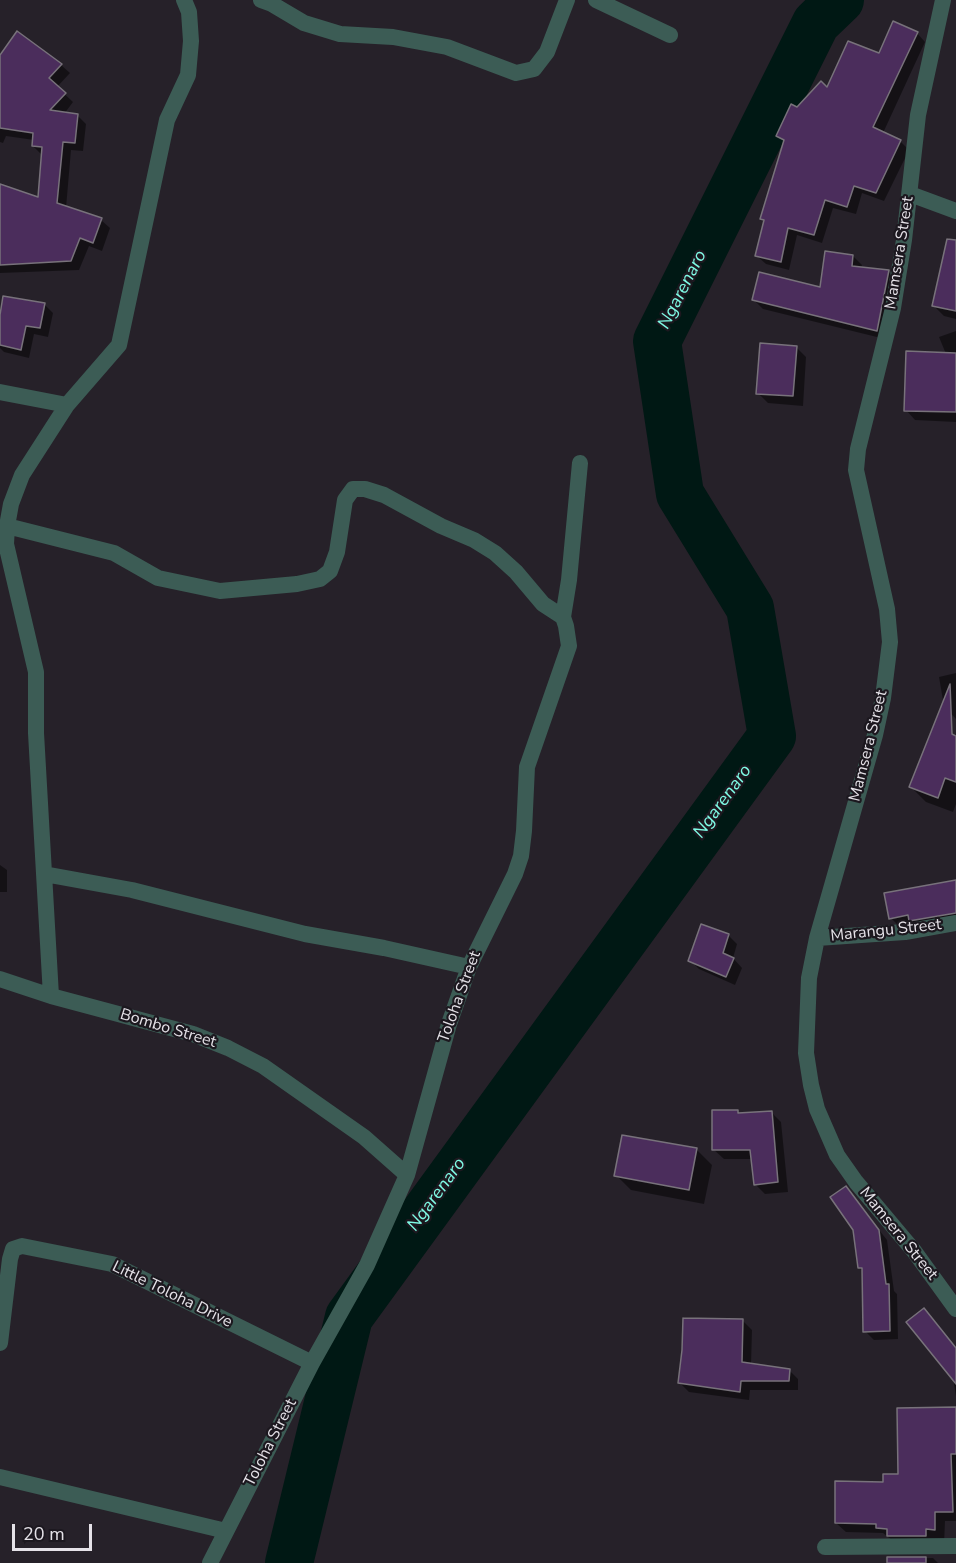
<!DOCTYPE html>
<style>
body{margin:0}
#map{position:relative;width:956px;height:1563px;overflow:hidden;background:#262129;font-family:"Nunito Sans",sans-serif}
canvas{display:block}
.scale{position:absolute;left:12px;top:1524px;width:80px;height:27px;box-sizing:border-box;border:3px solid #e5e2e8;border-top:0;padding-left:8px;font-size:18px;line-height:21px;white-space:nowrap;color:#e5e2e8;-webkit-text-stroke:4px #1c181f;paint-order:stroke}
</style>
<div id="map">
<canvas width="956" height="1563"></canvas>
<div class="scale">20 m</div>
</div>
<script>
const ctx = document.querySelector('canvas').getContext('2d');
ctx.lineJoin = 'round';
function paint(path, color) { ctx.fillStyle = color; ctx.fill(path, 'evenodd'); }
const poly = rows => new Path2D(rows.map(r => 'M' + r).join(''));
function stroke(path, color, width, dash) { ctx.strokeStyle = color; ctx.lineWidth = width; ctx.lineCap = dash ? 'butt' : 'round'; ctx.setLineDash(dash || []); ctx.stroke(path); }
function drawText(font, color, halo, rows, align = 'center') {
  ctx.font = font + ' "Nunito Sans",sans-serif'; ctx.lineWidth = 4.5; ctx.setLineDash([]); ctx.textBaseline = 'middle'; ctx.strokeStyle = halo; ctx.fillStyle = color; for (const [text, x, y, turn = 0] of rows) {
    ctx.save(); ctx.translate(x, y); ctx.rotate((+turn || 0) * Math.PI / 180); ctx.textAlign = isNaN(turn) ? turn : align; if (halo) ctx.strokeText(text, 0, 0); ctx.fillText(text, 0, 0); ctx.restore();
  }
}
paint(poly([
 [917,33,925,42,883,133,900,141,909,150,884,201,862,193,856,214,833,208,822,243,797,235,789,270,766,264,757,256,765,222,762,219,785,143,778,136,797,109],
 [0,57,61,65,70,73,57,87,73,102,64,114,77,115,86,124,83,151,71,150,66,208,101,220,110,228,102,251,89,246,79,270,0,273,0,215,39,199,42,155,33,146,34,140,6,136,3,143,0,142],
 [956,241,956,319,944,316,934,306],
 [853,256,862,265,861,268,888,271,897,280,885,339,763,309,754,300,822,288],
 [44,304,53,313,48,337,34,334,29,358,4,352,0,348,0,319],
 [956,331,956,422,915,420,906,410,946,354,939,337],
 [796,347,806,357,803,406,768,403,758,393],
 [956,673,956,719,944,706,939,677],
 [956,737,956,804,953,812,926,802,911,787],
 [0,865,7,870,7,892,0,892],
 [956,881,956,930,906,933,891,918],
 [728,935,737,944,733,958,742,968,735,985,699,969,690,960],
 [737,1111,741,1114,771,1112,781,1122,788,1192,765,1194,755,1184,753,1159,724,1159,713,1149],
 [697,1150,712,1165,704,1204,631,1190,616,1175],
 [846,1188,887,1240,894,1291,897,1294,898,1339,874,1340,865,1331,863,1272,859,1267,855,1229],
 [742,1320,752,1330,751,1365,789,1370,798,1379,798,1390,750,1390,749,1400,689,1392,679,1382],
 [956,1348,956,1396,953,1378],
 [956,1409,956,1521,945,1521,944,1545,898,1545,883,1533,846,1532,836,1523,885,1484,900,1475],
 [933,1558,938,1563,889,1563,889,1559]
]), '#0007');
stroke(poly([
 [289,1563,349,1317,772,736,750,608,680,494,657,341,816,23,840,0]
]), '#001814', 48);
const building = poly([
 [893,21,918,32,873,127,901,140,876,193,854,186,847,207,825,200,814,235,788,228,781,262,755,256,764,220,760,219,784,140,776,136,791,104,797,107,821,81,827,87,848,41,879,53,893,21],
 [17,31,62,64,49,78,66,93,50,110,78,114,75,143,63,142,57,203,102,218,93,243,80,238,71,261,0,265,0,184,38,197,42,147,32,146,33,133,0,128,0,55,17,31],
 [947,239,956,240,956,311,932,306,947,239],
 [825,251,853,255,852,266,889,270,877,331,752,300,759,272,820,287,825,251],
 [3,296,45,303,40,328,26,326,21,350,0,345,0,315,3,296],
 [760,343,797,346,793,396,756,394,760,343],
 [906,351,956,353,956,412,904,411,906,351],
 [950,684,952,734,956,736,956,782,945,778,938,798,909,787,950,684],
 [956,880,956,913,909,921,908,915,889,919,884,893,956,880],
 [701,924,729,934,723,953,734,958,726,977,688,961,701,924],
 [712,1110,738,1110,738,1113,772,1111,778,1182,754,1185,750,1150,712,1150,712,1110],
 [622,1135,697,1148,689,1190,614,1176,622,1135],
 [846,1186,879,1230,886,1284,889,1284,890,1331,863,1332,862,1268,858,1268,853,1230,830,1197,846,1186],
 [924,1308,956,1348,956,1384,906,1322,924,1308],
 [683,1318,743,1319,742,1362,790,1369,789,1381,741,1381,740,1392,678,1383,682,1350,683,1318],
 [956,1407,956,1454,951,1454,953,1512,935,1512,935,1530,926,1529,926,1536,887,1536,887,1529,876,1528,876,1524,835,1523,835,1481,883,1482,883,1474,898,1474,897,1408,956,1407],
 [887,1557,926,1557,926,1563,887,1563,887,1557]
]);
paint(building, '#4b2d5c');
stroke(building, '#78727b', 1.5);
stroke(poly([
 [261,0,272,4,304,23,340,34,393,37,447,47,516,73,534,69,547,52,567,0],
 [596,0,670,35],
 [943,0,918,115,904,240,893,308,858,449,856,470,887,609,890,642,883,698,875,735,817,938,809,978,806,1053,811,1085,817,1109,837,1155,856,1182,914,1251,956,1309],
 [910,194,956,211],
 [0,392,67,405],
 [7,526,114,553,158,578,220,591,297,584,320,579,330,571,337,552,345,500,353,489,365,489,384,495,441,526,474,540,495,553,516,572,543,604,563,617,566,626,569,646,527,767,524,831,521,856,515,874,469,967,449,1024,407,1175,367,1265,312,1363,210,1563],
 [563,617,569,580,580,463],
 [44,874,132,890,305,934,384,948,469,967],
 [817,938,905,932,956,923],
 [0,979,51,996,193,1034,228,1048,263,1066,364,1137,407,1175],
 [51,996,36,733,36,672,6,544,7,526,11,504,22,475,67,405,119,345,167,120,188,75,191,41,189,12,184,0],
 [0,1343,10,1259,13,1249,22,1246,112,1264,312,1363],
 [0,1477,226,1531],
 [825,1547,956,1546]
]), '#3c5c55', 16);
drawText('16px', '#e5e2e8', '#1c181f', [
 ["Mamsera Street",900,253,-81],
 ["Mamsera Street",869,746,-76],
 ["Marangu Street",886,931,-6],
 ["Toloha Street",460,997,-70],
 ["Bombo Street",168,1029,17],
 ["Mamsera Street",898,1234,51],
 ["Little Toloha Drive",172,1295,26],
 ["Toloha Street",271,1443,-63]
]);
drawText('italic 18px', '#7ffae5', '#1c181f', [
 ["Ngarenaro",683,290,-63],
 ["Ngarenaro",723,802,-54],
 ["Ngarenaro",437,1195,-54]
]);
</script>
